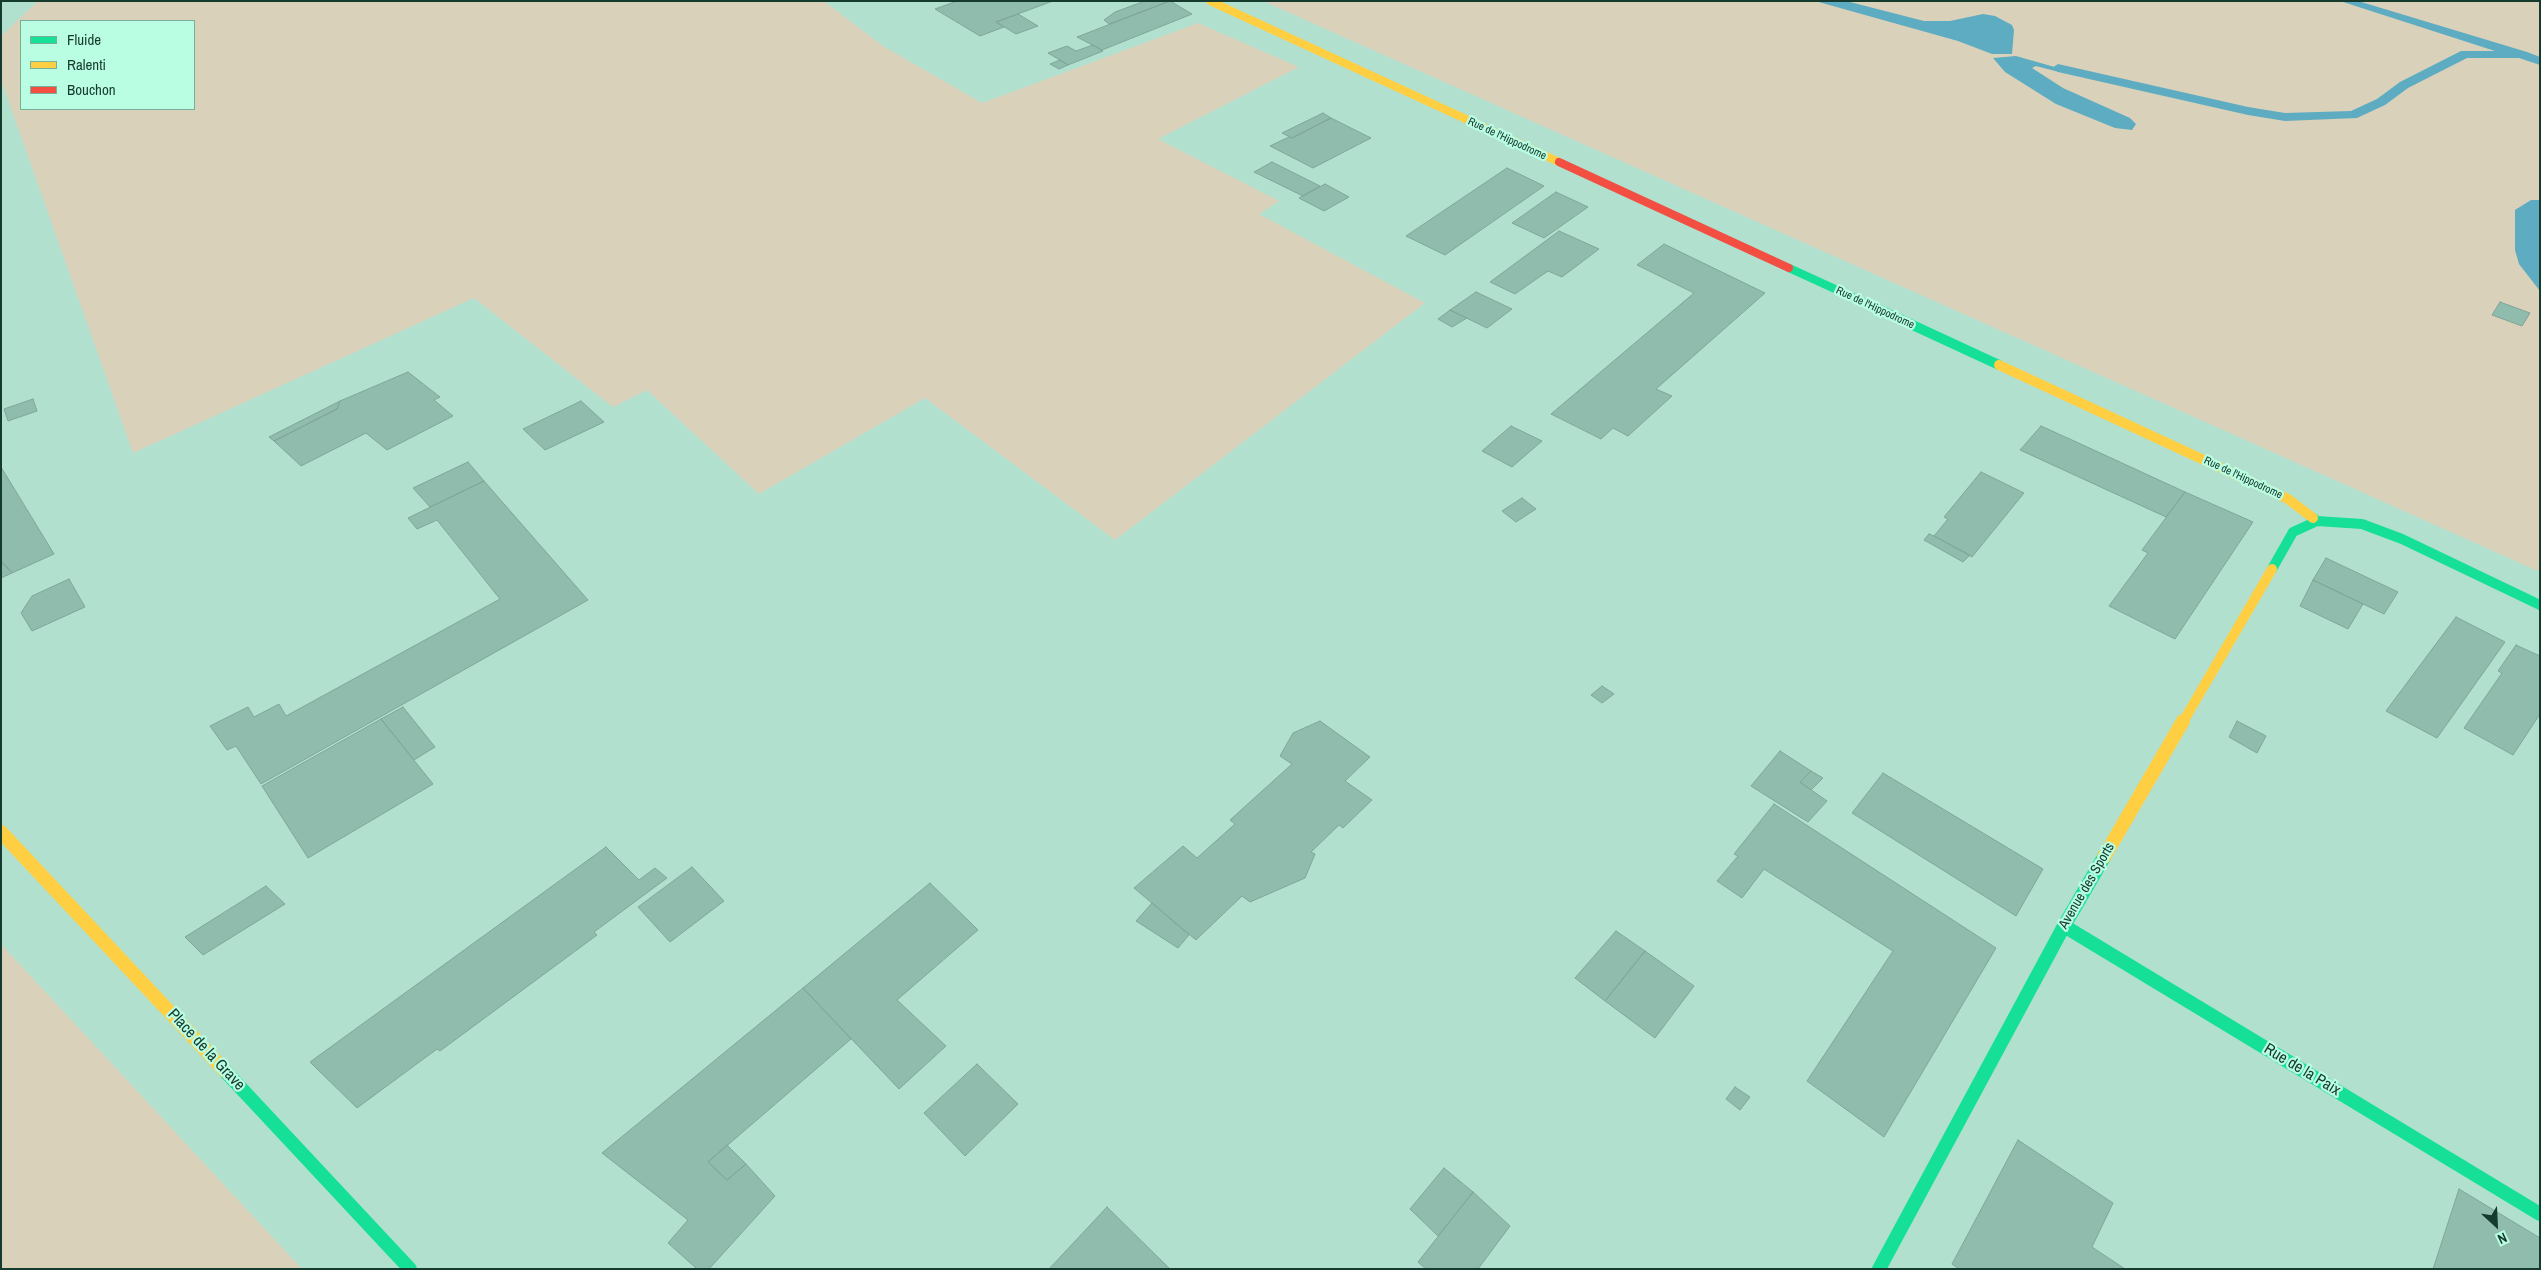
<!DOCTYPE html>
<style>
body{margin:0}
#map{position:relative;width:2541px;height:1270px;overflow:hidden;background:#b1e0cf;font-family:"Archivo Narrow",sans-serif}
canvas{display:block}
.frame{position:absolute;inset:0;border:2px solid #153a2e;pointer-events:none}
.legend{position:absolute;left:20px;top:20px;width:175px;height:90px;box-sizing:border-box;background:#b9fde3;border:1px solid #77af9b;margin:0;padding:6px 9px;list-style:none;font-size:15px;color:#153a2e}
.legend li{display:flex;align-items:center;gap:10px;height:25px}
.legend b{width:25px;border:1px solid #77af9b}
.north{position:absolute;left:2471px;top:1200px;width:50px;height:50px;-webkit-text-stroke:4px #b9fde3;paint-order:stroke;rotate:155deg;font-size:14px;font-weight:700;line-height:20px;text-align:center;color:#153a2e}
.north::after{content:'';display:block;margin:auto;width:18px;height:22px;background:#153a2e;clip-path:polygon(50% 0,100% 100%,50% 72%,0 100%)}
</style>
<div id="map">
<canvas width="2541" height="1270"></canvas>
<div class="frame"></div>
<ul class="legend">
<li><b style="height:6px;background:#16e098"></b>Fluide</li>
<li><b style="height:6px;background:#ffcf43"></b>Ralenti</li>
<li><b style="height:6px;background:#f24e42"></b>Bouchon</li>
</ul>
<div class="north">N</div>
</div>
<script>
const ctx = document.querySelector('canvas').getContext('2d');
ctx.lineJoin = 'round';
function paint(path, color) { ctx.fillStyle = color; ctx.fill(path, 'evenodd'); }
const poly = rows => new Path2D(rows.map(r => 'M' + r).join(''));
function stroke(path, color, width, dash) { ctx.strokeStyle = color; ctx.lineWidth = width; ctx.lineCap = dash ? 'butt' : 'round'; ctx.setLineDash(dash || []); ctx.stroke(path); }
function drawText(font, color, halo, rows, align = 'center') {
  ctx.font = font + ' "Archivo Narrow",sans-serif'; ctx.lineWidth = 4.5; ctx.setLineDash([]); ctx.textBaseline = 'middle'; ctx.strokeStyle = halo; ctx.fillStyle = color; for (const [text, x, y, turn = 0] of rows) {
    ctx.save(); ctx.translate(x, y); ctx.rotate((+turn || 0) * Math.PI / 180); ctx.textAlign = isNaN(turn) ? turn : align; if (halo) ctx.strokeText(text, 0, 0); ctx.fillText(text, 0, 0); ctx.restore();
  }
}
paint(poly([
 [38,1,824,1,883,46,982,103,1198,23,1299,67,1158,139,1279,201,1259,214,1425,303,1115,540,925,398,759,494,647,390,613,407,474,298,133,453,1,80,1,36],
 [194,21,194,109,21,109,21,21],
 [1263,1,2540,1,2540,572,2259,446],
 [1,944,302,1269,1,1269]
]), '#d9d1ba');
paint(poly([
 [1815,1,1846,1,1924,21,1950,21,1983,14,1995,16,2012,25,2014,30,2012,54,1992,54,1958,41],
 [2016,56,2058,68,2059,72,2036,66,2032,68,2063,88,2130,118,2136,124,2132,130,2115,128,2056,104,2005,72,1993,58],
 [2531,200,2540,200,2540,291,2519,264,2515,250,2515,210]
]), '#5eacc2');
paint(poly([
 [2340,1,2358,1,2527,52,2540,57,2540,65,2519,58,2467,58,2408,88,2385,105,2357,118,2285,121,2248,115,2058,72,2052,68,2058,64,2248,107,2285,113,2351,111,2377,99,2400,82,2461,51,2495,51,2340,1]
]), '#5eacc2');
const building = poly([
 [957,1,1053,1,996,22,1004,27,980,36,935,9,957,1],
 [1145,1,1170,1,1109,24,1104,20,1115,12,1145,1],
 [1170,1,1192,14,1102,50,1077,37,1170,1],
 [1018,14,1038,26,1016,34,996,22,1018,14],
 [1093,45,1103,51,1068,65,1048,53,1067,46,1076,51,1093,45],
 [1060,60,1068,65,1059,69,1050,64,1060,60],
 [1323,113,1331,118,1292,138,1282,133,1323,113],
 [1331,118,1371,138,1313,168,1270,146,1289,137,1292,138,1331,118],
 [1272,162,1320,186,1303,196,1254,172,1272,162],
 [1507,168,1544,186,1445,255,1406,236,1507,168],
 [1325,184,1349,197,1324,211,1299,198,1325,184],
 [1556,192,1588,207,1544,238,1512,223,1556,192],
 [1559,231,1599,249,1562,277,1548,271,1515,294,1490,282,1559,231],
 [1664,244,1765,293,1656,389,1672,396,1628,436,1613,428,1601,439,1551,414,1694,293,1637,265,1664,244],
 [1476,292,1512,309,1487,328,1450,310,1476,292],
 [2500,302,2530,313,2522,326,2492,315,2500,302],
 [1450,310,1467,318,1452,327,1438,319,1450,310],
 [408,372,440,397,434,400,453,416,387,450,366,433,301,466,274,441,337,409,340,401,408,372],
 [33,399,37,411,8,421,4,409,33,399],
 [340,401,337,409,274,441,269,437,340,401],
 [581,401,604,422,545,450,523,429,581,401],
 [1511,426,1542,441,1512,467,1482,451,1511,426],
 [2041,426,2072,440,2185,492,2166,517,2020,450,2041,426],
 [468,462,484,481,430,507,413,488,468,462],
 [1,467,54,554,12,573,1,561,1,467],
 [1981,472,2024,493,1972,557,1934,536,1948,519,1944,517,1981,472],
 [484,481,588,600,261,784,236,746,227,750,210,726,248,707,254,717,279,704,286,716,500,599,437,520,417,529,408,518,484,481],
 [2185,492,2253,522,2175,639,2109,606,2148,553,2142,550,2185,492],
 [1522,498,1536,509,1516,522,1502,511,1522,498],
 [1929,534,1934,536,1970,555,1963,562,1924,540,1929,534],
 [2326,558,2398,592,2384,614,2313,580,2326,558],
 [1,561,12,573,1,578,1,561],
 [69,579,85,607,32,631,21,613,32,596,69,579],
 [2313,580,2363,604,2348,629,2300,606,2313,580],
 [2456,617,2505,642,2437,738,2386,711,2456,617],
 [2516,645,2540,656,2540,714,2513,755,2464,728,2502,673,2498,671,2516,645],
 [1602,686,1614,694,1602,703,1591,695,1602,686],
 [403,707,435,747,414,760,381,719,403,707],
 [381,719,433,784,308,858,262,786,381,719],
 [1320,721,1370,757,1345,781,1372,800,1343,828,1339,825,1311,852,1315,854,1305,878,1250,902,1242,896,1196,940,1134,888,1183,846,1197,858,1235,824,1230,820,1292,764,1280,756,1293,733,1320,721],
 [2237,721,2266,736,2257,753,2229,737,2237,721],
 [1780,751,1811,771,1800,782,1827,801,1808,822,1751,786,1780,751],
 [1811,771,1823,778,1811,790,1800,782,1811,771],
 [1883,773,2043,869,2016,916,1852,813,1883,773],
 [1774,804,1996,948,1884,1137,1807,1081,1893,951,1764,869,1742,898,1717,881,1738,856,1734,854,1774,804],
 [606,847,639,880,655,868,667,878,594,932,597,935,440,1051,437,1049,357,1108,310,1062,606,847],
 [692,867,724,901,670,942,638,907,692,867],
 [930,883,978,930,897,1000,946,1046,899,1089,803,988,930,883],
 [266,886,285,904,203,955,185,937,266,886],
 [1152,903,1189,935,1178,948,1136,921,1152,903],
 [1616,931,1645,951,1605,1001,1575,978,1616,931],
 [1645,951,1694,986,1655,1038,1605,1001,1645,951],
 [803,988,851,1039,708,1162,727,1180,746,1164,775,1196,709,1269,697,1269,668,1243,688,1220,602,1153,803,988],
 [977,1064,1018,1104,965,1156,924,1113,977,1064],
 [1735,1087,1750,1097,1740,1110,1726,1099,1735,1087],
 [2018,1140,2113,1203,2092,1247,2125,1269,1959,1269,1952,1264,2018,1140],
 [727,1145,746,1164,727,1180,708,1162,727,1145],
 [1444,1168,1473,1192,1438,1236,1410,1209,1444,1168],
 [2459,1189,2540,1238,2540,1269,2433,1269,2459,1189],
 [1473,1192,1510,1226,1478,1269,1426,1269,1418,1262,1473,1192],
 [1107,1207,1170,1269,1049,1269,1107,1207]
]);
paint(building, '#8fbcad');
stroke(building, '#80a599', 1);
stroke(poly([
 [1789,268,1881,310]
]), '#16e098', 8);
stroke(poly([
 [1878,309,1999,365],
 [2313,518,2317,521,2362,524,2402,539,2540,605],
 [2272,569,2293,532,2317,521]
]), '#16e098', 10);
stroke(poly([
 [2064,926,2540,1214],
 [225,1071,410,1269],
 [1879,1269,2064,926,2104,857]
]), '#16e098', 14);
stroke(poly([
 [1210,1,1559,162]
]), '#ffcf43', 8);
stroke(poly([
 [1999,365,2288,499,2313,518],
 [2183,722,2272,569]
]), '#ffcf43', 10);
stroke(poly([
 [1,832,225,1071],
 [2104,857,2183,721]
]), '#ffcf43', 14);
stroke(poly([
 [1559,162,1789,268]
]), '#f24e42', 8);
drawText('11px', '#153a2e', '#b9fde3', [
 ["Rue de l'Hippodrome",1507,139,25],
 ["Rue de l'Hippodrome",1875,308,25],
 ["Rue de l'Hippodrome",2243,478,25]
]);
drawText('14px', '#153a2e', '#b9fde3', [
 ["Avenue des Sports",2087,886,-60]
]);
drawText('16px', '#153a2e', '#b9fde3', [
 ["Place de la Grave",206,1050,47],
 ["Rue de la Paix",2302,1070,31]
]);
</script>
